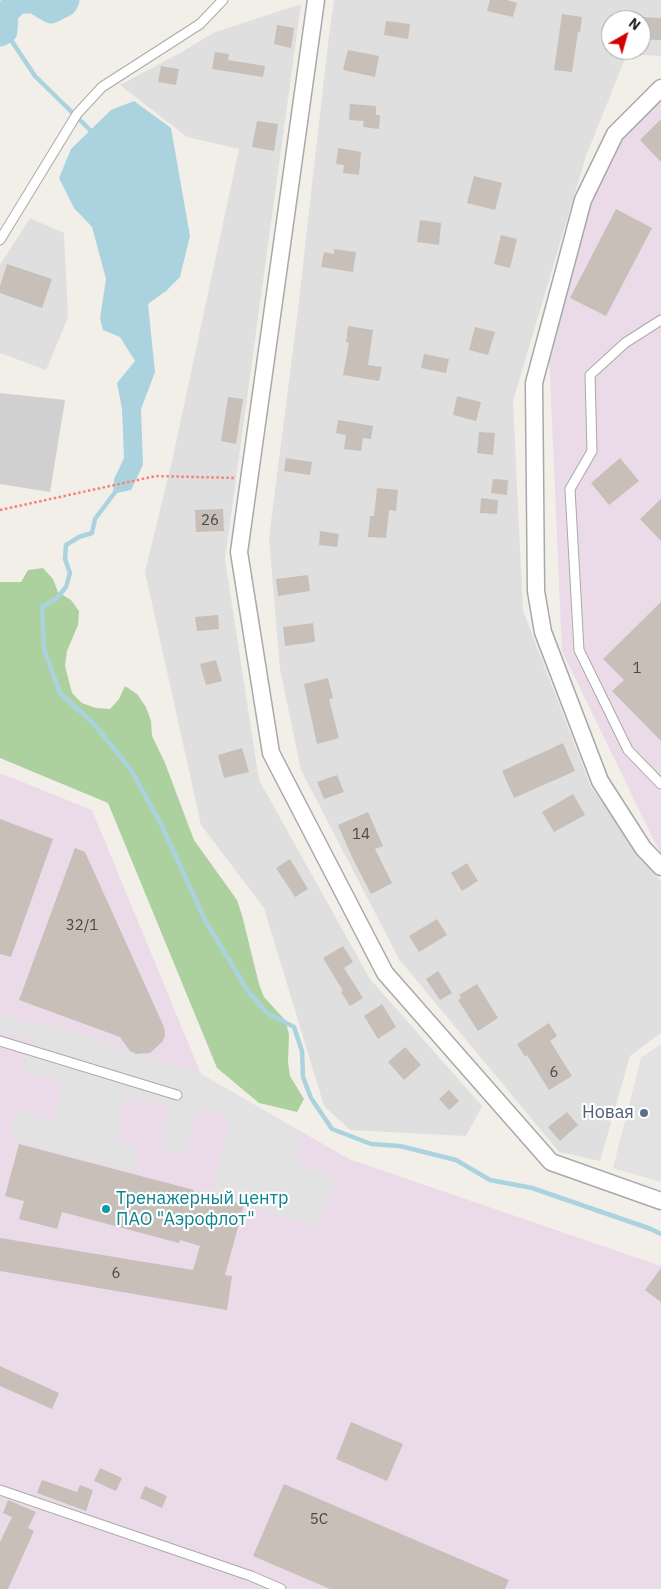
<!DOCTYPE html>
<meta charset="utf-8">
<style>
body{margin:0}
#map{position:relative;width:661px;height:1589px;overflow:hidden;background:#f2efe9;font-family:"IBM Plex Sans",sans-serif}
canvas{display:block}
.north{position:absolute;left:601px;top:10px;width:50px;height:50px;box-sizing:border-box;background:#fff;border:1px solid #a7a7a7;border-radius:50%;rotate:38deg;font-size:14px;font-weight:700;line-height:20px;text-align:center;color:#222}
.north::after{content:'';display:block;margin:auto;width:18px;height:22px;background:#d40000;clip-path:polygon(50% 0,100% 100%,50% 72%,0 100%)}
</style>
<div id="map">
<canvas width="661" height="1589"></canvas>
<div class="north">N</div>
</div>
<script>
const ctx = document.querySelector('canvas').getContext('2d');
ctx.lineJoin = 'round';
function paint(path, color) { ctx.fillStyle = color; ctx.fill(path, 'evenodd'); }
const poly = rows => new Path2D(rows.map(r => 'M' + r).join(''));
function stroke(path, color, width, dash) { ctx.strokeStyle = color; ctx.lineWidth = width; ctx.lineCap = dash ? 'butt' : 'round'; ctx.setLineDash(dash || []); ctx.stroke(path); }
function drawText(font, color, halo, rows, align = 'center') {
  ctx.font = font + ' "IBM Plex Sans",sans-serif'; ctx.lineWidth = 4.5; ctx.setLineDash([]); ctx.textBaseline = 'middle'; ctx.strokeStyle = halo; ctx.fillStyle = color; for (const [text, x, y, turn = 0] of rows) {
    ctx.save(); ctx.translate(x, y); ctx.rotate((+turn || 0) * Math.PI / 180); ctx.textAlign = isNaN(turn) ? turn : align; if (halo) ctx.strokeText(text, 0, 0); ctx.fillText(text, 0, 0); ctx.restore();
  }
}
paint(poly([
 [334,0,661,0,661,56,627,54,586,156,513,401,523,611,591,787,661,882,661,1033,630,1056,600,1161,559,1152,399,959,301,770,280,669,269,538,297,318,328,43],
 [611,20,641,20,641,50,611,50],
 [301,4,225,559,259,780,370,979,482,1106,466,1136,350,1130,324,1106,264,908,201,825,145,572,172,461,239,149,187,137,120,85,180,53,213,33],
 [30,218,64,233,68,318,46,370,0,353,0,265]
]), '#e0dfdf');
paint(poly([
 [661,100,661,855,562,651,549,353,568,256,602,168,624,135],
 [0,773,92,810,201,1074,349,1159,661,1266,661,1589,0,1589]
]), '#ebdbe8');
paint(poly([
 [0,393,65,400,50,492,0,484]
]), '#d0d0d0');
paint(poly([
 [43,568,53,579,58,592,71,600,79,611,78,625,67,651,65,666,72,693,82,703,96,708,110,709,119,699,125,686,137,694,146,707,151,721,152,736,165,763,194,840,237,900,242,915,259,984,264,997,285,1020,289,1034,288,1062,290,1076,304,1099,297,1112,259,1103,217,1068,108,803,0,758,0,582,21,582,28,570]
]), '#add19e');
paint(poly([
 [0,1015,33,1025,30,1039,0,1031],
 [36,1020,201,1074,302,1133,294,1159,337,1183,315,1227,212,1193,231,1117,197,1107,183,1156,161,1147,171,1106,125,1096,116,1139,137,1147,132,1172,10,1139,17,1112,53,1121,63,1081,23,1071],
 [661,1044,661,1182,613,1168,641,1058]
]), '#e2e2e2');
paint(poly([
 [134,101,171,128,190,236,180,277,166,291,148,304,155,372,141,409,143,465,131,490,113,494,114,479,124,458,122,409,117,383,135,361,120,337,103,330,100,318,106,279,92,227,74,208,59,178,71,149,111,110]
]), '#aad3df');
stroke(poly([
 [5,31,35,76,90,130,91,134],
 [116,491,95,519,92,533,79,537,66,545,65,559,70,573,66,587,57,598,42,607,44,649,60,693,95,725,131,770,160,822,205,920,248,991,267,1013,294,1027,302,1051,303,1077,311,1098,332,1129,371,1144,400,1146,456,1160,490,1180,532,1188,651,1229,661,1234]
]), '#aad3df', 4.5);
stroke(poly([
 [0,34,5,31,6,13,18,1,34,1,51,11,65,4,67,0]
]), '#aad3df', 25);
paint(poly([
 [490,0,507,0,517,3,513,17,487,11],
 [562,14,582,17,580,32,578,32,572,72,554,70],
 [641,17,661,18,661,40,641,39],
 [386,21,410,24,408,39,384,35],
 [277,25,294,28,291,48,274,44],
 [348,50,379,56,375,77,343,70],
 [215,52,229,54,228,60,265,66,263,77,212,69],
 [161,66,179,69,176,85,158,82],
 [350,104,376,106,376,115,380,115,379,129,363,127,364,121,349,120],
 [661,119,661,162,640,140],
 [257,121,278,124,274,151,252,147],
 [338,148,361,152,359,175,343,173,344,165,336,164],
 [474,176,502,183,495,210,467,203],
 [616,209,652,228,606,316,570,298],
 [420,220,441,223,439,245,417,242],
 [501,235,517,239,510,268,494,264],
 [334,249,356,252,353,272,321,267,324,252,334,254],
 [7,264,52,279,42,308,0,293,0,286],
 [348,326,373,330,368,365,382,367,379,381,343,375,349,343,346,342],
 [475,327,495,332,488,355,469,350],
 [424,354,449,359,446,373,421,368],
 [457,396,481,402,476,421,453,415],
 [228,397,243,399,236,444,221,441],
 [338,420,373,426,371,439,363,438,361,451,344,449,346,435,336,433],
 [479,432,495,433,493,455,477,453],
 [286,458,312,462,310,475,284,471],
 [620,458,639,481,609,505,591,483],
 [493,479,508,480,507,495,491,493],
 [377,488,398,490,396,511,389,510,386,538,368,537,370,516,374,516],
 [481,498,498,500,497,514,480,513],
 [661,499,661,541,640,519],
 [223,509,224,531,196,532,195,510],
 [320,531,339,534,337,547,319,545],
 [308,575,310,591,278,596,276,579],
 [661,602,661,741,612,691,624,680,603,659],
 [218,615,219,629,197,631,195,617],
 [313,623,315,642,285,646,283,627],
 [216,660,222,681,206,685,200,664],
 [328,678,333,698,329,699,339,738,317,744,304,684],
 [563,743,575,771,514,798,502,771],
 [242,748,249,772,224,778,218,755],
 [337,775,344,792,324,799,317,782],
 [573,794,585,815,554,832,542,812],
 [368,812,383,846,375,849,392,883,371,894,352,857,338,825],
 [0,819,53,839,11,957,0,954],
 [75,848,85,852,164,1027,165,1035,163,1041,150,1053,136,1054,130,1051,120,1037,19,1000],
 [290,859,308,889,295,897,276,868],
 [467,863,478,881,462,891,451,873],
 [437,919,447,935,419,952,409,936],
 [343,946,353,962,344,968,363,998,350,1006,341,992,343,991,323,958],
 [438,971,452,993,440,1000,426,979],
 [477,984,498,1018,478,1031,458,1000,461,998,459,995],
 [382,1004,396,1027,378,1039,364,1016],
 [549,1023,557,1036,550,1041,572,1076,549,1090,527,1055,525,1057,517,1044],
 [405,1047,421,1065,404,1080,388,1062],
 [449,1090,459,1101,449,1110,439,1099],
 [567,1112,578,1125,560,1141,548,1127],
 [19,1144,194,1190,194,1192,244,1205,225,1275,232,1276,227,1310,0,1271,0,1238,193,1270,200,1246,180,1240,179,1243,62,1212,57,1229,19,1219,24,1201,5,1196],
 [661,1268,661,1302,645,1290],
 [0,1366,59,1393,52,1409,0,1386],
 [351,1422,403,1444,387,1481,336,1459],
 [100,1468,122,1478,116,1491,94,1481],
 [42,1480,77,1492,80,1485,93,1490,86,1511,37,1493],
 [284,1484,509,1580,505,1589,330,1589,253,1556],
 [145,1486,167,1496,162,1508,140,1498],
 [8,1500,36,1512,28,1528,34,1531,8,1589,0,1589,0,1542,12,1517,3,1513]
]), '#c7bfb8');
const lane = poly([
 [0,240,77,114,102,87,200,24,223,0],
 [661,320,625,343,590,375,592,451,570,489,579,650,628,750,661,784],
 [0,1041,177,1095],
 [0,1490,251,1576,281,1589]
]);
const street = poly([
 [316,0,239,552,271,753,385,973,551,1162,661,1201],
 [661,88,615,134,583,200,534,383,536,591,543,632,600,781,643,848,661,867]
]);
stroke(lane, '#a9a9a9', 11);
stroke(street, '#a9a9a9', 19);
stroke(poly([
 [0,510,156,476,235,478]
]), '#fa8072', 2.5, [2.5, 2.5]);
stroke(lane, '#fff', 9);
stroke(street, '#fff', 16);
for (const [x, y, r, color] of [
 [644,1113,5,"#5c6f8a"],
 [106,1209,5,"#0f9aa8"]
]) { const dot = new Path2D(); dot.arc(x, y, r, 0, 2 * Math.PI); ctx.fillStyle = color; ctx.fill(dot); stroke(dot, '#fff', 2); }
drawText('15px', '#4b4948', null, [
 ["26",210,521],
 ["1",637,669],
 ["14",361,835],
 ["32/1",82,926],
 ["6",554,1073],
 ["6",116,1274],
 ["5С",319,1520]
]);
drawText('18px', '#4e5e75', '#fff', [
 ["Новая",634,1113]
], 'right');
drawText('18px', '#0d838f', '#fff', [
 ["Тренажерный центр",116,1199],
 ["ПАО \"Аэрофлот\"",116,1220]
], 'left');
</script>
